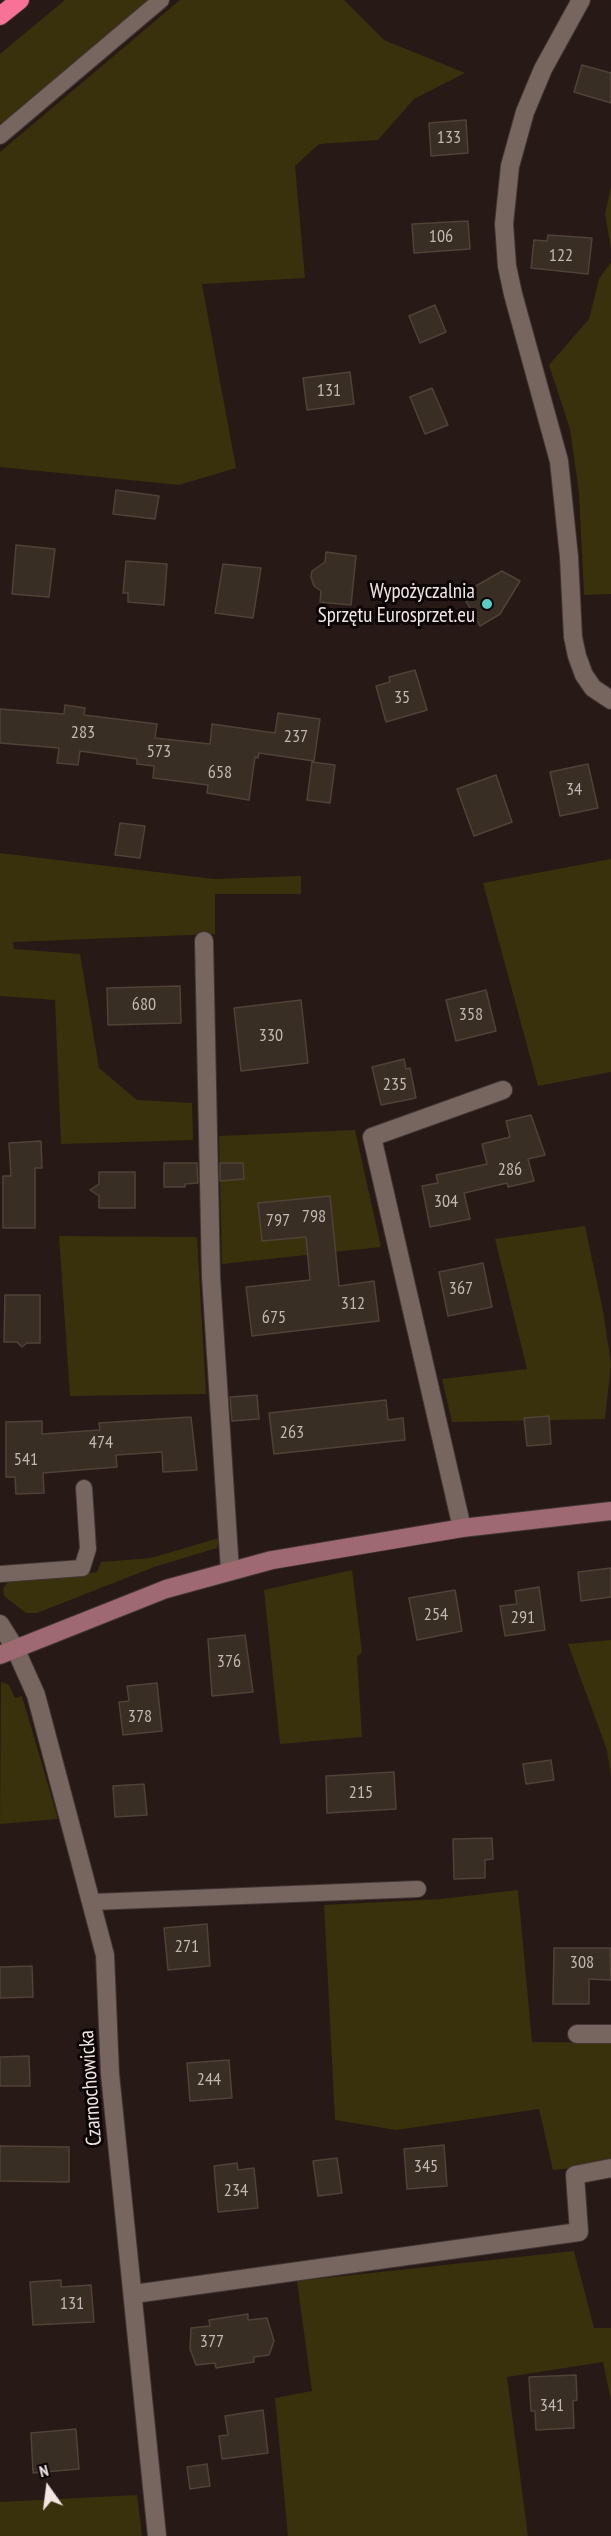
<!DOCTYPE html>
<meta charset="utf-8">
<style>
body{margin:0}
#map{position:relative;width:611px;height:2536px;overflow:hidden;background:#271915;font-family:"PT Sans Narrow",sans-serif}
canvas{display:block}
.north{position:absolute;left:18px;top:2458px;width:60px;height:60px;-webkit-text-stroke:4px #0b0605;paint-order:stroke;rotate:346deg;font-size:16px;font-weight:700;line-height:24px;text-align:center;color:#f1e6e4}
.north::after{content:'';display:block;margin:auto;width:21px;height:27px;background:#f1e6e4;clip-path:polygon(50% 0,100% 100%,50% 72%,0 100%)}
</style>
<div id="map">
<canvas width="611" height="2536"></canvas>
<div class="north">N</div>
</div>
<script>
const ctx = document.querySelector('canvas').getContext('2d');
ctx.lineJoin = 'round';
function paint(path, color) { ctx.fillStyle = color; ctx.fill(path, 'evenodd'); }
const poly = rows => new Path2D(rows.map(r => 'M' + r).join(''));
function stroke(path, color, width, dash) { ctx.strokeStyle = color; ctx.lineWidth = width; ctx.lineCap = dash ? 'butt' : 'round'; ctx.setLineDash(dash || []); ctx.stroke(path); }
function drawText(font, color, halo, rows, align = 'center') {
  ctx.font = font + ' "PT Sans Narrow",sans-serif'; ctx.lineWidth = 6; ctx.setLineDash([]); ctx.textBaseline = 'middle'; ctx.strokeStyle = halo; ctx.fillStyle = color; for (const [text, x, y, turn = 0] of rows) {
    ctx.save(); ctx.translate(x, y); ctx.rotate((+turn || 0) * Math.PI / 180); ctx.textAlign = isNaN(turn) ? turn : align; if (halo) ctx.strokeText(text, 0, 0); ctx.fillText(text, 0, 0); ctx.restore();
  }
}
paint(poly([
 [65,0,148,0,0,126,0,54],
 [180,0,344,0,384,40,465,73,414,99,378,140,319,144,295,166,305,278,202,284,236,468,179,485,0,467,0,152],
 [611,187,611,249,605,214],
 [611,262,611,594,584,595,579,493,570,429,549,365,589,319,599,279],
 [0,853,214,879,301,876,301,894,215,894,215,934,13,942,14,949,80,954,99,1068,137,1100,192,1103,193,1140,61,1144,55,1000,0,996],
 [611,859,611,1072,538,1086,483,883],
 [355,1130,381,1247,222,1264,219,1136],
 [585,1226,603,1311,611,1364,605,1419,452,1422,442,1379,527,1369,495,1239],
 [59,1236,197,1237,206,1394,70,1396],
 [219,1538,217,1548,154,1567,37,1613,26,1613,4,1596,3,1588,10,1580,39,1580,97,1572,101,1562,151,1558],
 [352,1570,362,1652,357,1657,362,1737,280,1744,264,1590],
 [611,1640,611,1777,607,1750,568,1644],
 [1,1682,9,1685,15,1698,22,1696,58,1819,0,1824],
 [518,1890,532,2042,611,2043,611,2164,553,2170,539,2109,396,2130,335,2120,324,1905,441,1899],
 [574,2251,594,2328,611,2328,611,2401,603,2362,507,2377,528,2536,288,2536,275,2398,312,2391,297,2281],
 [137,2495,142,2536,0,2536,0,2502]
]), '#39310c');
const building = poly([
 [582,65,611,73,611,103,574,92,582,65],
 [466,120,468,153,431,156,429,123,466,120],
 [468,221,470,249,414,253,412,224,468,221],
 [548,235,592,238,588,274,531,268,534,240,547,241,548,235],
 [435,305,446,332,420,343,409,316,435,305],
 [350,372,354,404,307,410,303,378,350,372],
 [432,388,448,425,425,434,410,397,432,388],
 [116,490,159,496,155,519,113,514,116,490],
 [16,545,55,549,49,597,12,594,16,545],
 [326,552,356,556,351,605,320,602,321,591,314,586,311,577,312,571,325,562,326,552],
 [126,561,167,564,164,605,128,602,128,593,123,593,126,561],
 [223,564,261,568,253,618,215,613,223,564],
 [502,571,520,581,500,614,480,626,462,594,502,571],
 [415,670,427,710,386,722,376,686,390,682,389,677,415,670],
 [65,705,85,708,84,715,157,724,155,738,210,744,212,724,275,733,278,713,320,719,314,761,259,753,258,758,255,757,249,800,207,793,208,785,153,778,154,766,137,764,137,759,80,751,78,765,57,763,59,748,0,743,0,709,64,714,65,705],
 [312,762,335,765,330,803,307,800,312,762],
 [588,764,598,808,560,816,550,772,588,764],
 [496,775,512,822,474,836,457,789,496,775],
 [120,823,145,826,140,858,115,855,120,823],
 [180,986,181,1023,108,1025,107,988,180,986],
 [486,990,496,1031,456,1041,446,1000,486,990],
 [301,1000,308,1063,241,1071,234,1008,301,1000],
 [404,1059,406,1069,410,1068,416,1098,381,1105,372,1067,404,1059],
 [531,1115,545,1155,528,1159,534,1181,508,1187,507,1183,464,1193,470,1219,430,1227,422,1186,438,1183,436,1175,487,1164,482,1144,510,1137,506,1121,531,1115],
 [41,1141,42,1168,35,1168,35,1228,3,1228,3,1176,11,1176,9,1143,41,1141],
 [164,1163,197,1163,198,1183,185,1184,185,1187,164,1187,164,1163],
 [220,1163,243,1163,244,1179,220,1181,220,1163],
 [99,1172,135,1172,135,1208,99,1208,99,1196,90,1190,99,1184,99,1172],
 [330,1196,339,1286,374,1281,379,1321,252,1336,246,1287,310,1280,306,1237,262,1241,258,1203,330,1196],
 [483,1263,492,1307,448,1316,439,1272,483,1263],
 [5,1295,40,1295,40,1343,27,1343,22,1347,17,1342,4,1342,5,1295],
 [257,1395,259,1419,232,1421,230,1397,257,1395],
 [386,1400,388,1420,403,1418,405,1440,274,1454,269,1413,386,1400],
 [549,1416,551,1444,527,1446,524,1418,549,1416],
 [191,1417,197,1470,163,1472,162,1452,116,1455,117,1467,43,1473,44,1493,16,1494,15,1477,6,1477,6,1422,42,1421,42,1434,100,1430,99,1423,191,1417],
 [611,1568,611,1597,581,1601,578,1572,611,1568],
 [539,1587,545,1630,505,1636,500,1606,517,1604,515,1591,539,1587],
 [455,1590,462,1631,417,1640,409,1598,455,1590],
 [245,1635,253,1692,212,1696,208,1639,245,1635],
 [157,1683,162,1731,123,1735,119,1702,129,1701,127,1686,157,1683],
 [551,1760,554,1780,526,1784,523,1764,551,1760],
 [394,1772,396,1809,327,1813,326,1776,394,1772],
 [144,1784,147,1815,115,1817,113,1786,144,1784],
 [492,1838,493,1859,485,1860,485,1878,454,1879,453,1839,492,1838],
 [207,1924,210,1966,168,1970,164,1928,207,1924],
 [554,1948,610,1948,611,1980,589,1979,589,2004,553,2004,554,1948],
 [32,1966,33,1997,0,1998,0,1967,32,1966],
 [29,2056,30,2086,0,2086,0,2057,29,2056],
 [229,2060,232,2098,190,2101,187,2063,229,2060],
 [444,2145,447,2186,407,2189,404,2149,444,2145],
 [0,2146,69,2147,69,2182,0,2181,0,2146],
 [337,2158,342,2193,318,2196,313,2161,337,2158],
 [237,2163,238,2170,254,2168,258,2208,218,2212,214,2166,237,2163],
 [61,2280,61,2287,91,2285,94,2322,33,2325,30,2282,61,2280],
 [248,2314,248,2320,267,2318,274,2341,269,2355,254,2357,254,2362,216,2368,215,2363,196,2365,190,2349,191,2328,210,2326,209,2320,248,2314],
 [576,2375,577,2400,573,2401,574,2428,536,2430,535,2411,531,2411,529,2377,576,2375],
 [263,2410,268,2453,222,2459,219,2436,228,2435,225,2416,263,2410],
 [76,2429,79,2469,33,2473,31,2433,76,2429],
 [207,2464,210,2486,190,2489,187,2467,207,2464]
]);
paint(building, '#392e24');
stroke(building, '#4f4338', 1.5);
const lane = poly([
 [0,136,161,0],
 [0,1574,82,1568,88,1549,84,1488],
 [93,1902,418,1889]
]);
const street = poly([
 [581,0,543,69,525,112,510,166,504,224,507,266,513,294,559,461,569,557,573,637,577,656,584,675,593,688,611,700],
 [204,941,211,1277,230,1571],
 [462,1528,372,1137,503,1090],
 [0,1624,15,1648,36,1695,105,1955,110,2074,157,2536],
 [577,2034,611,2034],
 [134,2294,579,2232,575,2175,611,2168]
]);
const secondary = poly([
 [0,1655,166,1589,272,1560,462,1528,611,1511]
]);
const highway = poly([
 [0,16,20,0]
]);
stroke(lane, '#413634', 18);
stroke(street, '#413634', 20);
stroke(secondary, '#413634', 20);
stroke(highway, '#413634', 20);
stroke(lane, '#776560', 16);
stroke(street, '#776560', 18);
stroke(secondary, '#9e6970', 18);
stroke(highway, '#f87296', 18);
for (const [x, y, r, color] of [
 [487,604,6,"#56cec3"]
]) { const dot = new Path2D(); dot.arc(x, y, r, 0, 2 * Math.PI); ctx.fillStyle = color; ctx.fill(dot); stroke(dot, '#0b0605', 2); }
drawText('18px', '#c3b8b4', null, [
 ["133",449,138],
 ["106",441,237],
 ["122",561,256],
 ["131",329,391],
 ["35",402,698],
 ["283",83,733],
 ["237",296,737],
 ["573",159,752],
 ["658",220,773],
 ["34",574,790],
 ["680",144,1005],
 ["358",471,1015],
 ["330",271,1036],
 ["235",395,1085],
 ["286",510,1170],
 ["304",446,1202],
 ["798",314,1217],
 ["797",278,1221],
 ["367",461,1289],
 ["312",353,1304],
 ["675",274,1318],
 ["263",292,1433],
 ["474",101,1443],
 ["541",26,1460],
 ["254",436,1615],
 ["291",523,1618],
 ["376",229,1662],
 ["378",140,1717],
 ["215",361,1793],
 ["271",187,1947],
 ["308",582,1963],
 ["244",209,2080],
 ["345",426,2167],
 ["234",236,2191],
 ["131",72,2304],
 ["377",212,2342],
 ["341",552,2406]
]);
drawText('21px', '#f1e6e4', '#0b0605', [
 ["Wypożyczalnia",475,592],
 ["Sprzętu Eurosprzet.eu",475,616]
], 'right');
drawText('21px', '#f1e6e4', '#0b0605', [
 ["Czarnochowicka",91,2088,-94]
]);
</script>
